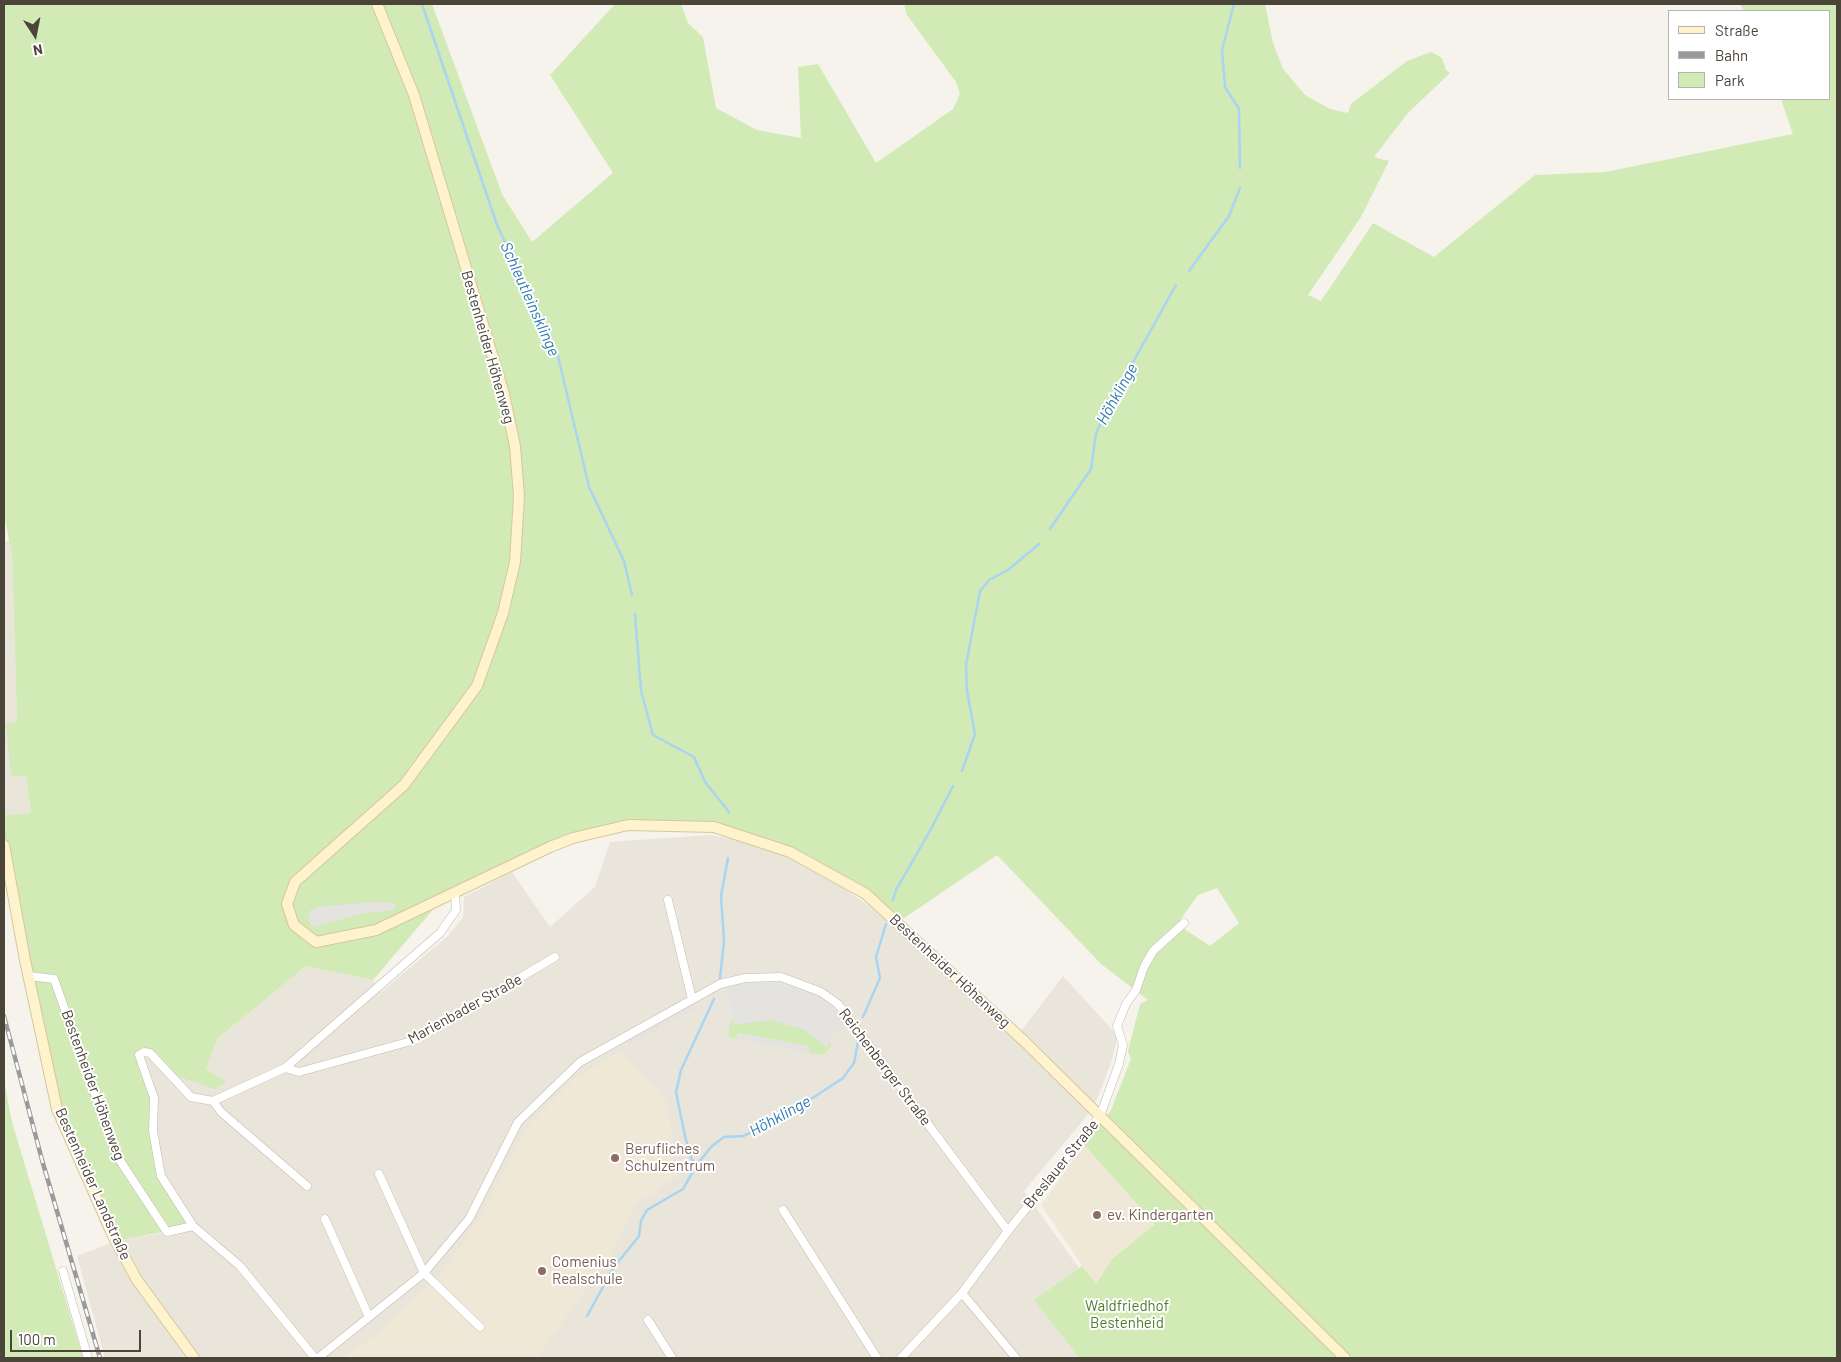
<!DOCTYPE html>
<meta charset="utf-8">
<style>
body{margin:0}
#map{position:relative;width:1841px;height:1362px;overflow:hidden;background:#f6f3ec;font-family:Barlow,sans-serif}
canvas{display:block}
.frame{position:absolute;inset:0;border:5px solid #4b4439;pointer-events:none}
.legend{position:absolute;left:1668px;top:10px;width:162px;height:90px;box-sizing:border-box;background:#fff;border:1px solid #b7b4b0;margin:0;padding:6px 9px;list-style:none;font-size:15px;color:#4b4439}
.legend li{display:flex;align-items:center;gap:10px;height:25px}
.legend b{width:25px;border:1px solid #b7b4b0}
.north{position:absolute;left:10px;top:10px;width:50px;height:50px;-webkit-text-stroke:4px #fff;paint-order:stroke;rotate:169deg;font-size:14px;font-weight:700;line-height:20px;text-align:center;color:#4b4439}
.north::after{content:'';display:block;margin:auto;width:18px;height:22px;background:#4b4439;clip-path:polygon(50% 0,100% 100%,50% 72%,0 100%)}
.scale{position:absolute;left:10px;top:1330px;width:131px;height:22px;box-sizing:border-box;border:2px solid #4b4439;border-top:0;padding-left:6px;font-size:15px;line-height:18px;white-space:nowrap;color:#4b4439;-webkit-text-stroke:4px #fff;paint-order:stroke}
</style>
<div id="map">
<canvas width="1841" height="1362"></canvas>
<div class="frame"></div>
<ul class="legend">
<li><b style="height:6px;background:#fff3cd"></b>Straße</li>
<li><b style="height:6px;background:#9a9a9a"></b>Bahn</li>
<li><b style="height:14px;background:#d2eab5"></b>Park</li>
</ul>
<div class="north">N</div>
<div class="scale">100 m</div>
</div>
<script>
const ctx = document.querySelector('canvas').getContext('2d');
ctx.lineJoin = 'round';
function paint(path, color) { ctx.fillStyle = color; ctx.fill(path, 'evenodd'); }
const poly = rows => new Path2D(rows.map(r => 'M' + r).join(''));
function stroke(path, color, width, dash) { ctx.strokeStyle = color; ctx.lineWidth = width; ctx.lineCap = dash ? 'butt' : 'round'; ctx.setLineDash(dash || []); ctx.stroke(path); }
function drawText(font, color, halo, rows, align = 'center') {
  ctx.font = font + ' Barlow,sans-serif'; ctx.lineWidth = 4; ctx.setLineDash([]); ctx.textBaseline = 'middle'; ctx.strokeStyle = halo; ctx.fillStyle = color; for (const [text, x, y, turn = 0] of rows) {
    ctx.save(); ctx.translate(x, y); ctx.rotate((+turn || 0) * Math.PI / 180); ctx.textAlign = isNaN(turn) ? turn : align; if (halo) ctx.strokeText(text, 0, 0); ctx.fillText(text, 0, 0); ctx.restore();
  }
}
paint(poly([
 [10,541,12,555,17,721,7,723,11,777,26,775,31,813,4,815,4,542],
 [710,835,748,842,780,853,843,888,871,907,1015,1039,1063,976,1118,1036,1111,1063,1098,1097,1086,1117,1024,1191,1079,1268,1034,1300,1079,1358,105,1358,77,1256,116,1241,167,1232,161,1176,140,1055,144,1052,206,1069,218,1038,306,966,373,980,381,992,448,936,463,917,464,897,512,872,550,927,595,887,610,842]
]), '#eae5da');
paint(poly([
 [621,1051,667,1102,677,1177,635,1205,612,1253,537,1358,343,1358,378,1333,442,1273,479,1218,528,1125,576,1077],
 [1084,1145,1155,1224,1112,1259,1095,1285,1041,1205]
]), '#efe8d6');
paint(poly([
 [4,4,432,4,502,194,532,242,613,173,550,75,615,4,681,4,688,23,703,37,716,108,757,130,801,138,798,67,818,64,876,163,953,109,960,94,956,82,907,15,904,4,1265,4,1273,43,1283,69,1305,95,1330,109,1348,113,1351,104,1407,61,1431,52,1442,58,1446,70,1450,73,1408,113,1374,157,1389,161,1361,217,1308,295,1321,301,1373,223,1434,257,1535,175,1605,172,1793,134,1781,99,1830,99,1830,11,1744,11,1740,4,1837,4,1837,1358,1079,1358,1034,1300,1082,1266,1096,1284,1112,1259,1155,1224,1084,1145,1111,1110,1131,1059,1128,1051,1140,1004,1148,1000,1101,964,997,855,897,923,866,894,790,852,714,827,628,825,573,838,443,898,373,980,306,966,218,1038,206,1069,226,1082,215,1089,171,1074,151,1054,140,1055,155,1096,153,1130,161,1176,193,1226,116,1241,57,1109,4,845,4,815,31,813,26,776,11,777,6,723,17,721,12,555,4,514],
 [1217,888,1239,923,1210,946,1183,928,1180,920,1198,895],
 [737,1018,771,1019,803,1029,806,1022,812,1027,808,1033,826,1047,831,1042,831,1046,824,1054,821,1055,809,1052,809,1046,738,1033,736,1039,731,1038,728,1034,730,1024,733,1020],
 [4,1080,12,1122,83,1358,4,1358]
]), '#d2eab5');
paint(poly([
 [372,902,395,903,394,910,360,914,313,927,309,921,309,911,320,907],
 [780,982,822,997,845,1020,826,1047,804,1029,769,1020,735,1025,726,989,745,983],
 [692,999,694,1010,629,1045,625,1037],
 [738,1033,809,1046,808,1053,737,1039]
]), '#e5e3e0');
stroke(poly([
 [422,4,497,225,558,356,589,487,624,561,632,595],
 [1234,4,1222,50,1225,87,1239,109,1240,168],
 [1189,271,1229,216,1240,188],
 [1050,529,1091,469,1096,433,1117,391,1176,285],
 [635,614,641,691,653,735,694,757,705,782,729,812],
 [962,771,975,734,967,691,966,665,980,591,989,580,1008,570,1039,544],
 [893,900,896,890,931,829,953,786],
 [720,978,724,941,721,896,728,858],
 [863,1017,880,978,876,957,886,924],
 [696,1166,691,1158,685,1136,676,1092,681,1070,714,999],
 [587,1316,614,1267,639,1236,641,1221,647,1210,683,1189,696,1166,711,1147,724,1137,743,1136,779,1120,843,1078,854,1063,858,1042]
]), '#a9d4f2', 2.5);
const street = poly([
 [668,900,692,999],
 [29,976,54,979,117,1156,167,1232,193,1226,161,1176,153,1131,154,1098,139,1055,144,1052,150,1053,191,1097,213,1101,285,1068,440,933,456,910,455,892],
 [285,1068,299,1072,415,1040,555,957],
 [213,1101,221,1112,307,1186],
 [379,1174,424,1273,480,1327],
 [783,1210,877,1358],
 [325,1219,369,1317],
 [193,1226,240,1266,315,1358],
 [63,1271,88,1358],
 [962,1293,1016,1358],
 [648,1320,672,1358],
 [318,1358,424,1273,469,1219,518,1122,580,1062,720,984,745,978,781,977,821,992,838,1004,1008,1231],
 [901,1358,962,1293,1008,1231,1100,1116,1119,1064,1123,1045,1117,1026,1126,1004,1136,990,1144,967,1153,951,1184,923]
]);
const secondary = poly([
 [377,4,414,95,504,394,515,446,519,496,515,562,503,613,477,686,404,785,295,882,287,904,294,925,316,942,376,930,550,847,573,838,628,825,714,827,790,852,866,894,1024,1041,1345,1358],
 [4,845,25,960,57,1109,113,1236,137,1280,194,1358]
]);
stroke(street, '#c2bbae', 9);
stroke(secondary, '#d6c79b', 12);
stroke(street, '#fff', 8);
stroke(secondary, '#fff3cd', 10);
const rail = poly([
 [4,1016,42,1160,100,1358]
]);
stroke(rail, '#9a9a9a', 4.5);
stroke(rail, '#fff', 2.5, [8]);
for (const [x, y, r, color] of [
 [615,1158,5,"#8d6e63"],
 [1097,1215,5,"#8d6e63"],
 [542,1271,5,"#8d6e63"]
]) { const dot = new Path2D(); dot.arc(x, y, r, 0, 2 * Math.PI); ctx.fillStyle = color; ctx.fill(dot); stroke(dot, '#fff', 2); }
drawText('15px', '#4b4439', '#fff', [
 ["Bestenheider Höhenweg",488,347,74],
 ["Bestenheider Höhenweg",950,971,43],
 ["Marienbader Straße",465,1009,-29],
 ["Reichenberger Straße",885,1067,53],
 ["Bestenheider Höhenweg",93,1085,70],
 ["Breslauer Straße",1061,1164,-51],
 ["Bestenheider Landstraße",93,1184,66]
]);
drawText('15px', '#785e54', '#fff', [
 ["Berufliches",625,1149],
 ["Schulzentrum",625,1166],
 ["ev. Kindergarten",1107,1215],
 ["Comenius",552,1262],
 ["Realschule",552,1279]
], 'left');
drawText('15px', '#4a7f2a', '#fff', [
 ["Waldfriedhof",1127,1306],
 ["Bestenheid",1127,1323]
]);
drawText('italic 16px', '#2e7ab2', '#fff', [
 ["Schleutleinsklinge",530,299,66],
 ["Höhklinge",1117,394,-61],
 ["Höhklinge",780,1116,-29]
]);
</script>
